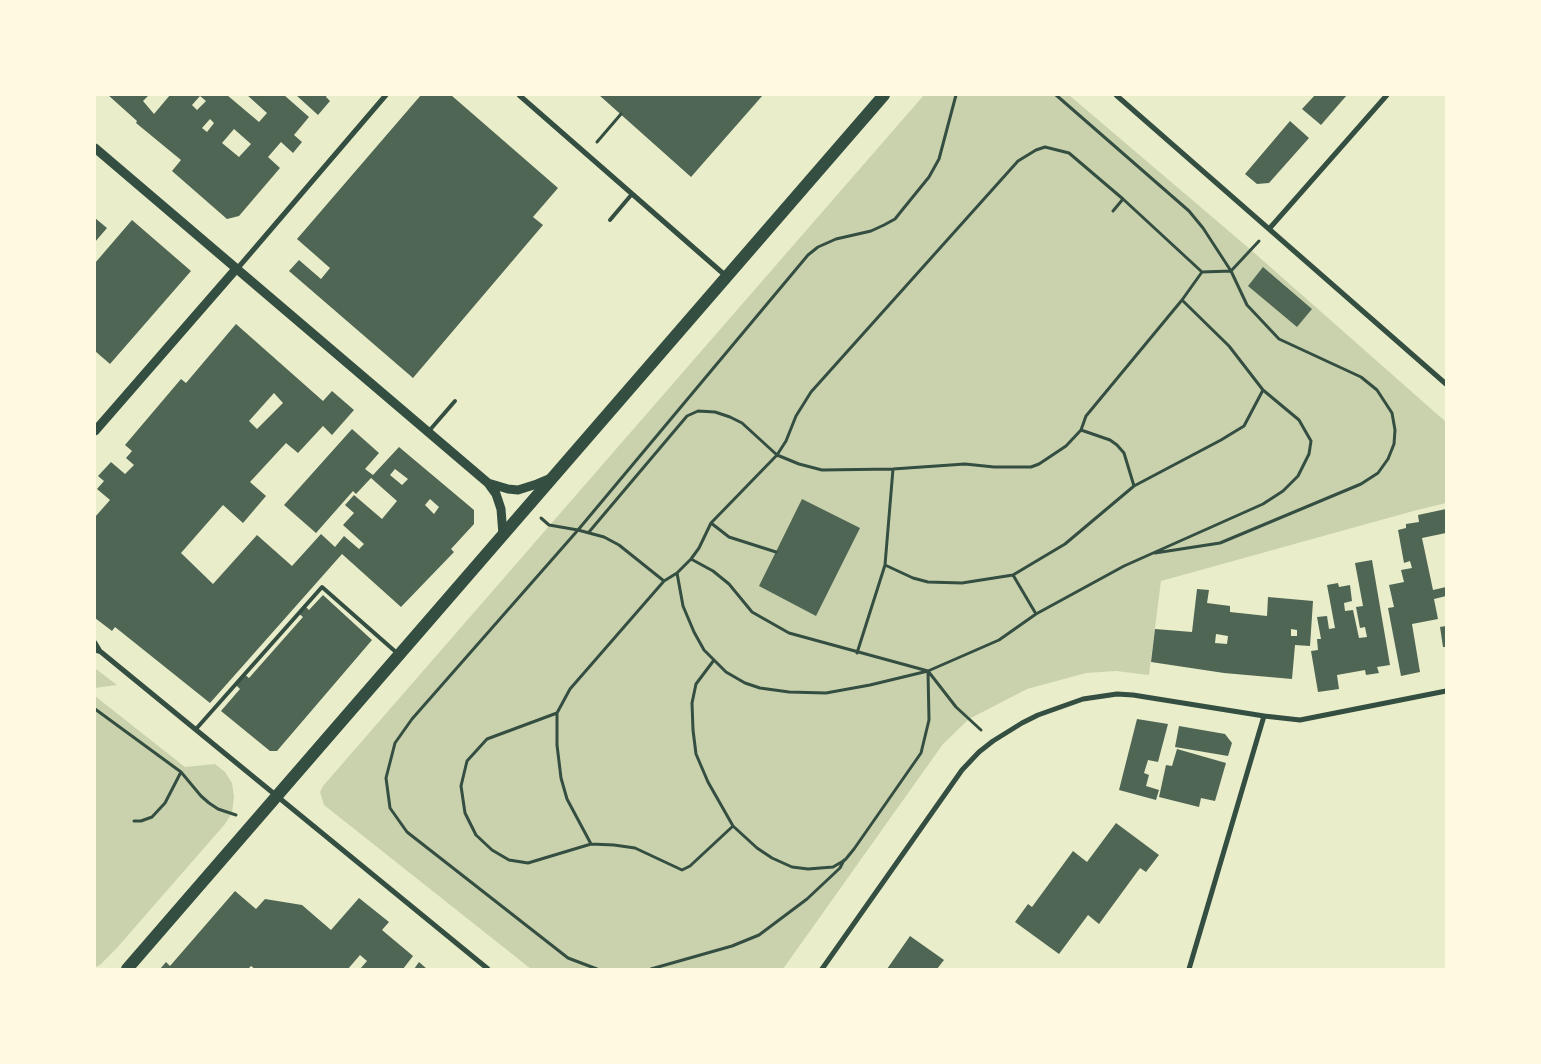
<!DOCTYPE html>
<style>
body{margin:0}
#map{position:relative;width:1541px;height:1064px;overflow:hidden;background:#e9edc9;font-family:Lato,sans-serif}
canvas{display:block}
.frame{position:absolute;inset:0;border:96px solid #fefae0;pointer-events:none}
</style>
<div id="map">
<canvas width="1541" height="1064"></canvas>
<div class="frame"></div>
</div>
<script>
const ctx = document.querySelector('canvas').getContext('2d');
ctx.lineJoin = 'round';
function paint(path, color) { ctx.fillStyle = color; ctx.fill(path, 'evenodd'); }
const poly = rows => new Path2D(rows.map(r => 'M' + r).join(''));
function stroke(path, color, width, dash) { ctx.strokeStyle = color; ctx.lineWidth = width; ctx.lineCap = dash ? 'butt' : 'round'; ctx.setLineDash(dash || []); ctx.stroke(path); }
paint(poly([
 [924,95,1069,95,1251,250,1446,422,1446,503,1417,510,1161,581,1149,675,1116,671,1086,673,1027,689,969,719,943,744,783,969,531,969,324,805,320,792,323,786],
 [95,668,96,669,117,685,95,688],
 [95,696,185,767,215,764,225,772,232,783,234,797,232,813,225,824,116,949,100,965,95,967]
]), '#cad2ad');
paint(poly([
 [108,95,149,95,143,101,154,114,170,95,227,95,259,122,267,113,247,95,284,95,309,117,294,135,302,142,293,153,281,142,268,157,280,168,239,216,227,219,172,171,181,160,136,123,137,121],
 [200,96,206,101,197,110,192,105],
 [210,119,214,123,207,132,202,128],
 [234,129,251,144,239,157,222,143],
 [296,95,327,95,326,97,330,101,318,115],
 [421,95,451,95,558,188,533,217,543,225,413,378,289,271,299,260,321,279,330,268,297,239],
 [599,95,763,95,691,177],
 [1315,95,1347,95,1321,125,1302,109],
 [1290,121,1309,138,1269,183,1257,184,1245,174],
 [95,218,107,228,95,242],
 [132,220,191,271,110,364,95,351,95,263],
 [1263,267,1312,309,1297,327,1248,286],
 [236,324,323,401,332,391,354,410,332,435,323,426,298,453,286,443,250,482,266,496,243,523,223,505,181,553,213,584,257,535,292,566,321,534,335,547,344,536,359,549,364,544,343,525,354,513,345,505,354,495,382,519,397,501,371,478,356,494,353,491,316,533,284,505,352,429,379,453,365,469,373,475,399,447,474,510,474,524,451,549,454,552,401,607,342,554,210,703,115,627,112,631,95,618,95,517,110,500,97,489,104,481,98,476,111,462,125,474,134,465,126,458,132,451,125,445,181,379,186,383],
 [274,393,283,403,257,429,249,421],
 [395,469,408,479,402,485,390,475],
 [430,499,439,507,434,514,425,505],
 [802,499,860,528,816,616,759,586],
 [1446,509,1446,533,1422,538,1433,590,1446,587,1446,596,1434,599,1438,619,1412,624,1420,672,1401,676,1388,608,1394,607,1389,585,1404,582,1401,570,1412,568,1410,561,1404,563,1398,530,1406,528,1406,524,1419,522,1418,515],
 [1372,560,1390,665,1377,667,1379,673,1366,675,1365,670,1337,675,1339,689,1318,692,1311,651,1318,650,1317,639,1321,639,1317,617,1327,616,1329,629,1335,628,1327,585,1338,583,1339,587,1350,585,1352,601,1344,603,1345,611,1353,610,1359,638,1367,637,1365,627,1360,628,1356,607,1363,606,1355,563],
 [1197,589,1209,590,1207,603,1230,606,1230,612,1267,616,1268,597,1313,601,1310,646,1295,645,1292,679,1224,673,1151,662,1155,629,1192,632],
 [1291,629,1297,630,1297,636,1291,636],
 [1216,634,1228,636,1227,644,1215,643],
 [323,595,372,640,277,751,270,751,221,711,240,689,235,684,244,674,249,678,303,617,298,613,304,605,309,610],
 [1446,626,1446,647,1443,647,1440,627],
 [1137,719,1168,724,1158,762,1148,760,1144,773,1149,775,1146,786,1159,790,1156,800,1119,790],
 [1179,726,1225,734,1232,743,1228,756,1175,747],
 [1177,749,1226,763,1215,801,1201,798,1199,807,1159,797,1166,765,1172,766],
 [1116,823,1159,855,1146,872,1140,868,1099,924,1088,915,1059,954,1015,922,1028,904,1032,907,1073,851,1087,862],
 [235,891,256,909,265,899,302,905,331,930,359,898,389,922,382,930,413,956,403,969,360,969,367,961,360,955,348,969,255,969,251,966,248,969,160,969,166,962,170,966],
 [910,936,944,960,937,969,887,969],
 [419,962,427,969,414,969]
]), '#4f6655');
stroke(poly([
 [1056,95,1189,211,1203,228,1231,271,1247,305,1279,339,1361,377,1377,390,1392,413,1395,430,1394,444,1388,459,1378,473,1361,484,1220,543,1155,553],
 [597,142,621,114],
 [1113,211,1123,199],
 [1081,430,1110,440,1117,445,1124,453,1134,486],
 [541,518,549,525,578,530,604,537,619,545,664,581],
 [711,523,729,537,776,552],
 [589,532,687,416,698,411,715,412,730,417,742,423,777,455,799,464,822,470,893,469,965,464,994,467,1031,467,1039,464,1066,446,1081,430,1086,416,1182,300,1202,272,1231,271,1259,241],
 [691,559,713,571,729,584,752,612,789,633,928,671,956,707,981,730],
 [885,565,913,578,928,582,962,583,1013,575,1065,544,1134,486,1221,440,1244,426,1263,390,1229,346,1182,300],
 [677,573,683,606,694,632,704,650,726,672,745,683,760,688,789,692,826,693,870,685,928,671,999,640,1036,614,1124,566,1263,504,1283,491,1298,476,1309,454,1311,441,1299,420,1263,390],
 [1013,575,1036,614],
 [857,653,885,565,893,469],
 [714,660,696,684,692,703,693,730,696,754,708,782,733,826,757,848,772,858,792,867,808,869,833,867,845,860,854,849,921,753,929,720,928,671],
 [95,709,181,772,201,796,209,803,218,809,236,815],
 [557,713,487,739,467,761,461,786,465,813,476,835,492,850,509,860,528,863,591,844,614,845,635,848,682,870,690,866,733,826],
 [134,821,141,821,152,817,165,803,181,772],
 [591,844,567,799,561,778,557,745,557,713,570,689,664,581,677,573,691,559,699,548,711,523,777,455,786,441,796,416,811,392,1018,161,1036,150,1045,147,1069,153,1123,199,1202,272],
 [597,969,568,958,407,832,390,808,386,778,395,743,412,719,578,530,808,255,818,247,836,239,871,231,884,225,895,219,903,209,929,177,939,159,956,95],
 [651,969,732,946,759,935,807,899,840,868,844,860]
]), '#344e41', 3);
stroke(poly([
 [610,220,632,194],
 [429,431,455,401],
 [95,642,101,652],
 [196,729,322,587,397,653]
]), '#344e41', 4);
stroke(poly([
 [519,95,726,276],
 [1116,95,1446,384],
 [1269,229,1387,95],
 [237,269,386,95],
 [95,650,101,652,488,969],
 [822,969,962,770,979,752,993,741,1022,723,1038,715,1083,699,1117,694,1133,695,1264,716,1300,720,1446,691],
 [1189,969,1264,716]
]), '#344e41', 5);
stroke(poly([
 [95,148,488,483,496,494,501,509,503,535],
 [95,431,236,269],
 [488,483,508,489,518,490,537,484,549,479]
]), '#344e41', 9);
stroke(poly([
 [127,969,884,95]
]), '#344e41', 12);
</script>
